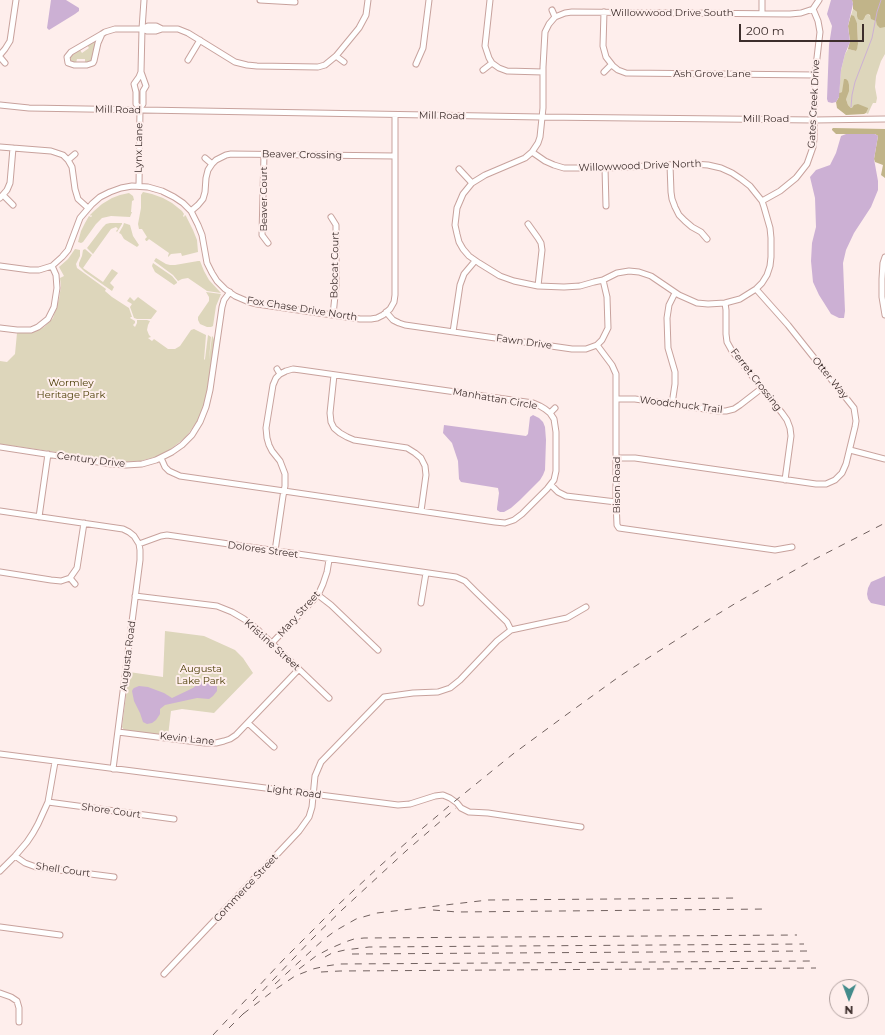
<!DOCTYPE html>
<style>
body{margin:0}
#map{position:relative;width:885px;height:1035px;overflow:hidden;background:#feeeec;font-family:Montserrat,sans-serif}
canvas{display:block}
.north{position:absolute;left:829px;top:979px;width:40px;height:40px;box-sizing:border-box;background:#feeeec;border:1px solid #b1a19f;border-radius:50%;rotate:181deg;font-size:11px;font-weight:700;line-height:16px;text-align:center;color:#3d2e2c}
.north::after{content:'';display:block;margin:auto;width:14px;height:18px;background:#438b8b;clip-path:polygon(50% 0,100% 100%,50% 72%,0 100%)}
.scale{position:absolute;left:739px;top:24px;width:125px;height:18px;box-sizing:border-box;border:2px solid #3d2e2c;border-top:0;padding-left:5px;font-size:12px;line-height:14px;white-space:nowrap;color:#3d2e2c;-webkit-text-stroke:3px #feeeec;paint-order:stroke}
</style>
<div id="map">
<canvas width="885" height="1035"></canvas>
<div class="north">N</div>
<div class="scale">200 m</div>
</div>
<script>
const ctx = document.querySelector('canvas').getContext('2d');
ctx.lineJoin = 'round';
function paint(path, color) { ctx.fillStyle = color; ctx.fill(path, 'evenodd'); }
const poly = rows => new Path2D(rows.map(r => 'M' + r).join(''));
function stroke(path, color, width, dash) { ctx.strokeStyle = color; ctx.lineWidth = width; ctx.lineCap = dash ? 'butt' : 'round'; ctx.setLineDash(dash || []); ctx.stroke(path); }
function drawText(font, color, halo, rows, align = 'center') {
  ctx.font = font + ' Montserrat,sans-serif'; ctx.lineWidth = 4; ctx.setLineDash([]); ctx.textBaseline = 'middle'; ctx.strokeStyle = halo; ctx.fillStyle = color; for (const [text, x, y, turn = 0] of rows) {
    ctx.save(); ctx.translate(x, y); ctx.rotate((+turn || 0) * Math.PI / 180); ctx.textAlign = isNaN(turn) ? turn : align; if (halo) ctx.strokeText(text, 0, 0); ctx.fillText(text, 0, 0); ctx.restore();
  }
}
paint(poly([
 [853,9,857,12,857,16,865,17,866,15,868,14,883,27,885,27,885,54,881,61,876,76,875,87,877,98,876,103,873,103,871,107,868,114,866,113,868,109,851,108,848,105,846,99,842,92,839,93,841,70,845,54,848,49,856,51,858,44,857,23,851,15],
 [93,41,96,43,92,61,85,63,85,59,77,59,76,63,70,62,69,59,70,55,80,50,82,53,89,48,87,45],
 [143,192,152,194,163,198,172,203,182,211,184,214,183,216,184,217,185,215,186,216,193,230,197,240,198,252,182,256,181,253,171,254,168,257,168,256,169,253,149,239,147,241,146,241,145,239,147,237,142,229,139,229,138,224,141,208,141,195],
 [129,193,133,196,134,200,132,201,131,212,132,212,130,217,111,216,102,218,96,224,83,242,81,243,78,242,81,231,85,223,89,216,91,217,92,216,92,215,91,216,90,215,94,211,102,204,112,198,120,195],
 [110,223,122,223,122,224,117,232,116,231,118,229,116,227,111,229,93,254,87,248,103,227,106,224],
 [124,223,130,225,133,236,139,245,137,247,124,239,121,234,119,233,123,226],
 [75,249,80,250,80,256,76,264,77,268,106,289,105,291,112,297,129,308,132,317,131,317,130,318,135,321,135,323,133,325,135,327,137,323,137,320,147,320,150,321,148,325,147,330,149,335,151,337,148,338,152,341,154,339,168,349,175,349,180,346,191,330,194,329,206,335,204,360,205,359,208,335,211,337,209,360,212,336,213,337,214,340,213,351,205,403,198,420,186,437,167,452,159,456,140,461,126,462,0,444,0,361,7,362,15,354,17,333,31,333,44,327,53,318,59,299,61,286,60,278,64,276,59,267,68,259],
 [85,249,92,255,83,268,103,282,112,269,118,273,110,283,114,287,112,291,85,272,79,266,79,263,82,256,83,250],
 [156,258,166,264,170,265,175,265,198,261,200,261,204,271,209,280,221,293,207,291,188,278,182,279,178,281,173,275,154,261],
 [153,263,172,276,177,282,177,283,174,285,155,272,152,266],
 [206,292,221,294,216,306,213,326,211,327,207,327,200,324,198,320,198,317,209,301,209,297],
 [130,297,134,301,138,297,157,311,151,319,137,319,134,318,130,307,132,304,127,301],
 [165,631,204,636,235,650,243,658,253,673,214,713,182,709,171,711,168,736,124,730,122,727,129,672,163,677]
]), '#ddd6bb');
paint(poly([
 [852,0,885,0,885,27,880,28,877,25,876,21,871,19,870,15,868,14,866,15,863,20,860,20,858,19,857,16,857,12,853,9,853,4],
 [851,15,854,16,857,23,858,44,857,49,856,51,848,49,850,41,848,26],
 [844,79,846,79,848,81,849,85,849,91,846,99,848,105,851,108,852,108,854,105,858,104,868,108,868,109,866,113,864,114,846,115,837,108,836,102,839,97,839,93,842,92],
 [833,128,885,129,885,178,881,175,883,165,875,162,874,159,878,136,875,134,836,134,832,130,832,129]
]), '#c1b489');
paint(poly([
 [51,0,66,0,79,8,79,11,75,14,49,30,47,28],
 [831,0,852,0,853,4,848,26,850,42,845,54,841,70,839,97,836,102,832,103,828,102,827,99,829,45,832,26,827,14],
 [846,134,875,134,878,136,874,159,878,181,878,190,871,207,854,233,846,250,843,263,845,311,844,318,839,318,831,314,819,295,813,282,811,261,812,243,816,227,815,198,810,177,816,170,830,165,836,153,841,136],
 [533,415,539,418,543,422,545,427,546,440,545,470,543,475,540,480,520,500,511,508,504,512,500,512,497,510,497,508,499,493,498,488,461,482,459,479,458,461,452,443,443,433,444,425,526,436,528,434,530,417],
 [885,576,885,606,871,603,868,599,867,594,868,588,871,582],
 [209,677,213,678,217,687,217,691,213,696,209,699,197,698,165,705,160,709,160,714,156,720,152,723,147,724,143,722,140,713,134,701,132,691,133,689,134,688,139,686,148,687,164,693,172,698,193,688,205,678]
]), '#ccb0d4');
stroke(poly([
 [851,107,852,95,855,82,872,38,877,12,881,0]
]), '#ccb0d4', 1);
const minor = poly([
 [260,0,295,2],
 [490,0,485,46,489,58,492,63,499,68,507,71,543,72],
 [813,9,819,0],
 [552,10,555,17],
 [604,12,603,46,606,57,613,66,618,70,626,73,815,75],
 [762,13,762,0],
 [142,29,147,31,156,31,162,29],
 [102,34,105,32,115,29,142,29,148,26,156,26,162,29,178,29,188,33,235,62,247,65,257,66,318,67,325,65,336,56,359,28,366,15,368,0],
 [102,34,98,43,94,61,93,63,87,65,74,65,68,63,67,57,71,52,102,34],
 [0,55,5,49,10,41,16,0],
 [336,56,344,62],
 [0,57,5,63],
 [188,60,200,40],
 [416,64,423,48,429,0],
 [483,70,492,63],
 [604,72,611,65],
 [0,105,29,108,541,117,814,120,885,119],
 [140,108,143,104,143,91,146,86,141,72,142,29,144,0],
 [0,147,51,151,63,155,68,160,72,167,75,189,78,199,88,208],
 [532,152,545,161,554,165,564,168,605,168,693,164,708,165,721,168,732,173,741,179,750,186,762,201,764,207,770,228,771,238,771,257,770,266,767,275,762,283,756,289,740,299,725,303,708,304,697,303,679,295,651,276,639,272,629,271,617,273,603,280,594,282,580,286,564,287,538,286,514,281,500,276,479,263,469,256,463,249,459,242,457,234,455,225,457,208,463,194,472,183,485,175,525,158,532,152,538,143,540,137,543,108,543,67,545,32,549,24,555,17,565,13,572,12,790,14,801,13,813,9],
 [264,154,262,235,268,243],
 [205,158,212,164],
 [68,160,75,154],
 [670,165,671,192,672,199,675,207,679,215,685,221,692,227,701,232,707,239],
 [605,168,606,206],
 [459,169,472,183],
 [139,186,140,108,136,104,136,92,134,84,139,77,141,72],
 [3,195,13,205],
 [0,198,7,190,10,183,13,148],
 [762,201,780,191,796,178,807,164,813,147,814,139,815,75,820,32,818,21,813,9],
 [191,211,198,205,203,199,205,192,206,178,208,170,212,164,216,160,226,155,231,154,395,156],
 [331,217,336,225,336,286,333,315],
 [528,224,538,238,541,243,542,250,538,286],
 [885,257,883,263,882,279,882,297,885,315],
 [0,266,30,270,39,270,52,266,62,257,68,250,80,218,92,204,100,197,110,192,121,188,132,186,148,187,162,191,174,197,183,203,191,211,198,225,202,235,207,263,212,273,217,281,225,289,235,296,249,302,257,304,360,319,371,319,377,318,383,315,390,309,394,302,395,295,395,115],
 [725,303,726,310,726,334,727,342,732,351,782,413,787,420,790,428,791,436,785,480],
 [386,312,393,320,399,323,405,325,572,349,586,349,597,345,602,340,608,328,607,297,603,280],
 [0,328,17,330,31,330,38,327,48,319,54,307,57,288,56,275,52,266],
 [453,332,460,285,464,274,475,261],
 [597,345,612,365,616,374,616,502,617,525,619,528,775,550,792,547],
 [277,369,280,374],
 [334,375,330,413,331,422,334,428,340,433,347,437,354,440,407,448,415,453,421,458,425,466,426,475,421,511],
 [616,399,635,399,719,411,726,411,734,409,740,405,762,388],
 [672,404,675,384,675,372,668,348,667,318,669,305,675,293],
 [550,413,555,408],
 [0,447,111,464,126,465,142,464,156,460,172,452,182,445,192,435,200,422,206,407,210,390,222,307,224,300,230,292],
 [850,450,885,459],
 [161,458,165,467,169,471,180,476,187,477,284,491,495,522,505,523,514,520,522,514,547,489,554,480,556,471,556,432,554,419,550,413,545,409,540,406,533,403,301,370,293,369,286,371,280,374,276,378,273,385,266,428,267,438,269,445,272,451,280,461,285,474,285,486,283,496,275,551],
 [617,458,635,458,816,484,826,484,835,480,842,473,846,464,855,427,856,421,854,408,788,325,756,289],
 [551,485,558,492,566,496,616,502],
 [0,511,123,529,129,532,134,536,139,544,140,550,140,560,113,769],
 [39,517,48,454],
 [139,544,161,536,167,535,456,577,465,581,476,592,507,622,511,630],
 [0,572,51,580,61,581,70,578,77,568,84,523],
 [70,578,75,584],
 [318,595,331,605,378,650],
 [135,596,217,606,232,612,244,619,256,628,329,698],
 [421,603,426,573],
 [272,643,318,595,323,584,327,572,329,560],
 [248,723,274,747],
 [118,732,205,743,216,743,224,741,230,739,236,735,299,669],
 [0,754,398,805,410,804,435,796,443,795,450,798,457,803,461,808,469,812,488,813,581,827],
 [48,802,174,819],
 [15,856,25,863,36,867,114,877],
 [0,871,15,856,27,842,33,833,38,824,48,802,55,762],
 [0,927,60,935],
 [164,974,299,831,309,817,312,807,315,776,321,762,384,697,413,693,438,692,450,688,460,680,497,641,511,630,567,618,586,607],
 [0,993,11,997,17,1001,19,1008,19,1022]
]);
stroke(minor, '#c8a29d', 7);
stroke(minor, '#fff', 5);
stroke(poly([
 [433,910,457,912,768,909],
 [352,954,809,951],
 [325,957,332,953,345,950,369,947,804,944],
 [299,969,316,956,329,949,345,942,354,939,364,938,797,935],
 [321,972,340,971,816,968],
 [275,984,323,940,335,931,356,919,377,913,488,900,739,898],
 [253,1001,313,938,343,909,406,851,456,808],
 [243,1014,273,991,295,976,313,969,326,966,340,964,812,961],
 [229,1028,247,1010],
 [213,1035,284,959,339,904,381,865,424,827,455,801,513,754,566,715,620,676,648,658,708,620,736,603,813,560,885,523]
]), '#71615f', 1, [7, 7]);
drawText('10px', '#3d2e2c', '#feeeec', [
 ["Willowwood Drive South",672,13],
 ["Ash Grove Lane",712,74],
 ["Gates Creek Drive",814,104,-87],
 ["Mill Road",118,110,1],
 ["Mill Road",442,116,1],
 ["Mill Road",766,119],
 ["Lynx Lane",139,148,-89],
 ["Beaver Crossing",302,155,1],
 ["Willowwood Drive North",640,166,-2],
 ["Beaver Court",264,199,-90],
 ["Bobcat Court",335,265,-89],
 ["Fox Chase Drive North",302,309,9],
 ["Fawn Drive",524,342,8],
 ["Otter Way",830,378,51],
 ["Ferret Crossing",756,380,52],
 ["Manhattan Circle",495,399,10],
 ["Woodchuck Trail",681,405,7],
 ["Century Drive",91,460,7],
 ["Bison Road",617,485,-90],
 ["Dolores Street",263,550,8],
 ["Mary Street",299,614,-48],
 ["Kristine Street",272,645,42],
 ["Augusta Road",128,656,-83],
 ["Kevin Lane",187,739,6],
 ["Light Road",294,792,7],
 ["Shore Court",111,811,8],
 ["Shell Court",63,870,8],
 ["Commerce Street",246,888,-47]
]);
drawText('10px', '#4b3d05', '#feeeec', [
 ["Wormley",71,383],
 ["Heritage Park",71,395],
 ["Augusta",201,669],
 ["Lake Park",201,681]
]);
</script>
